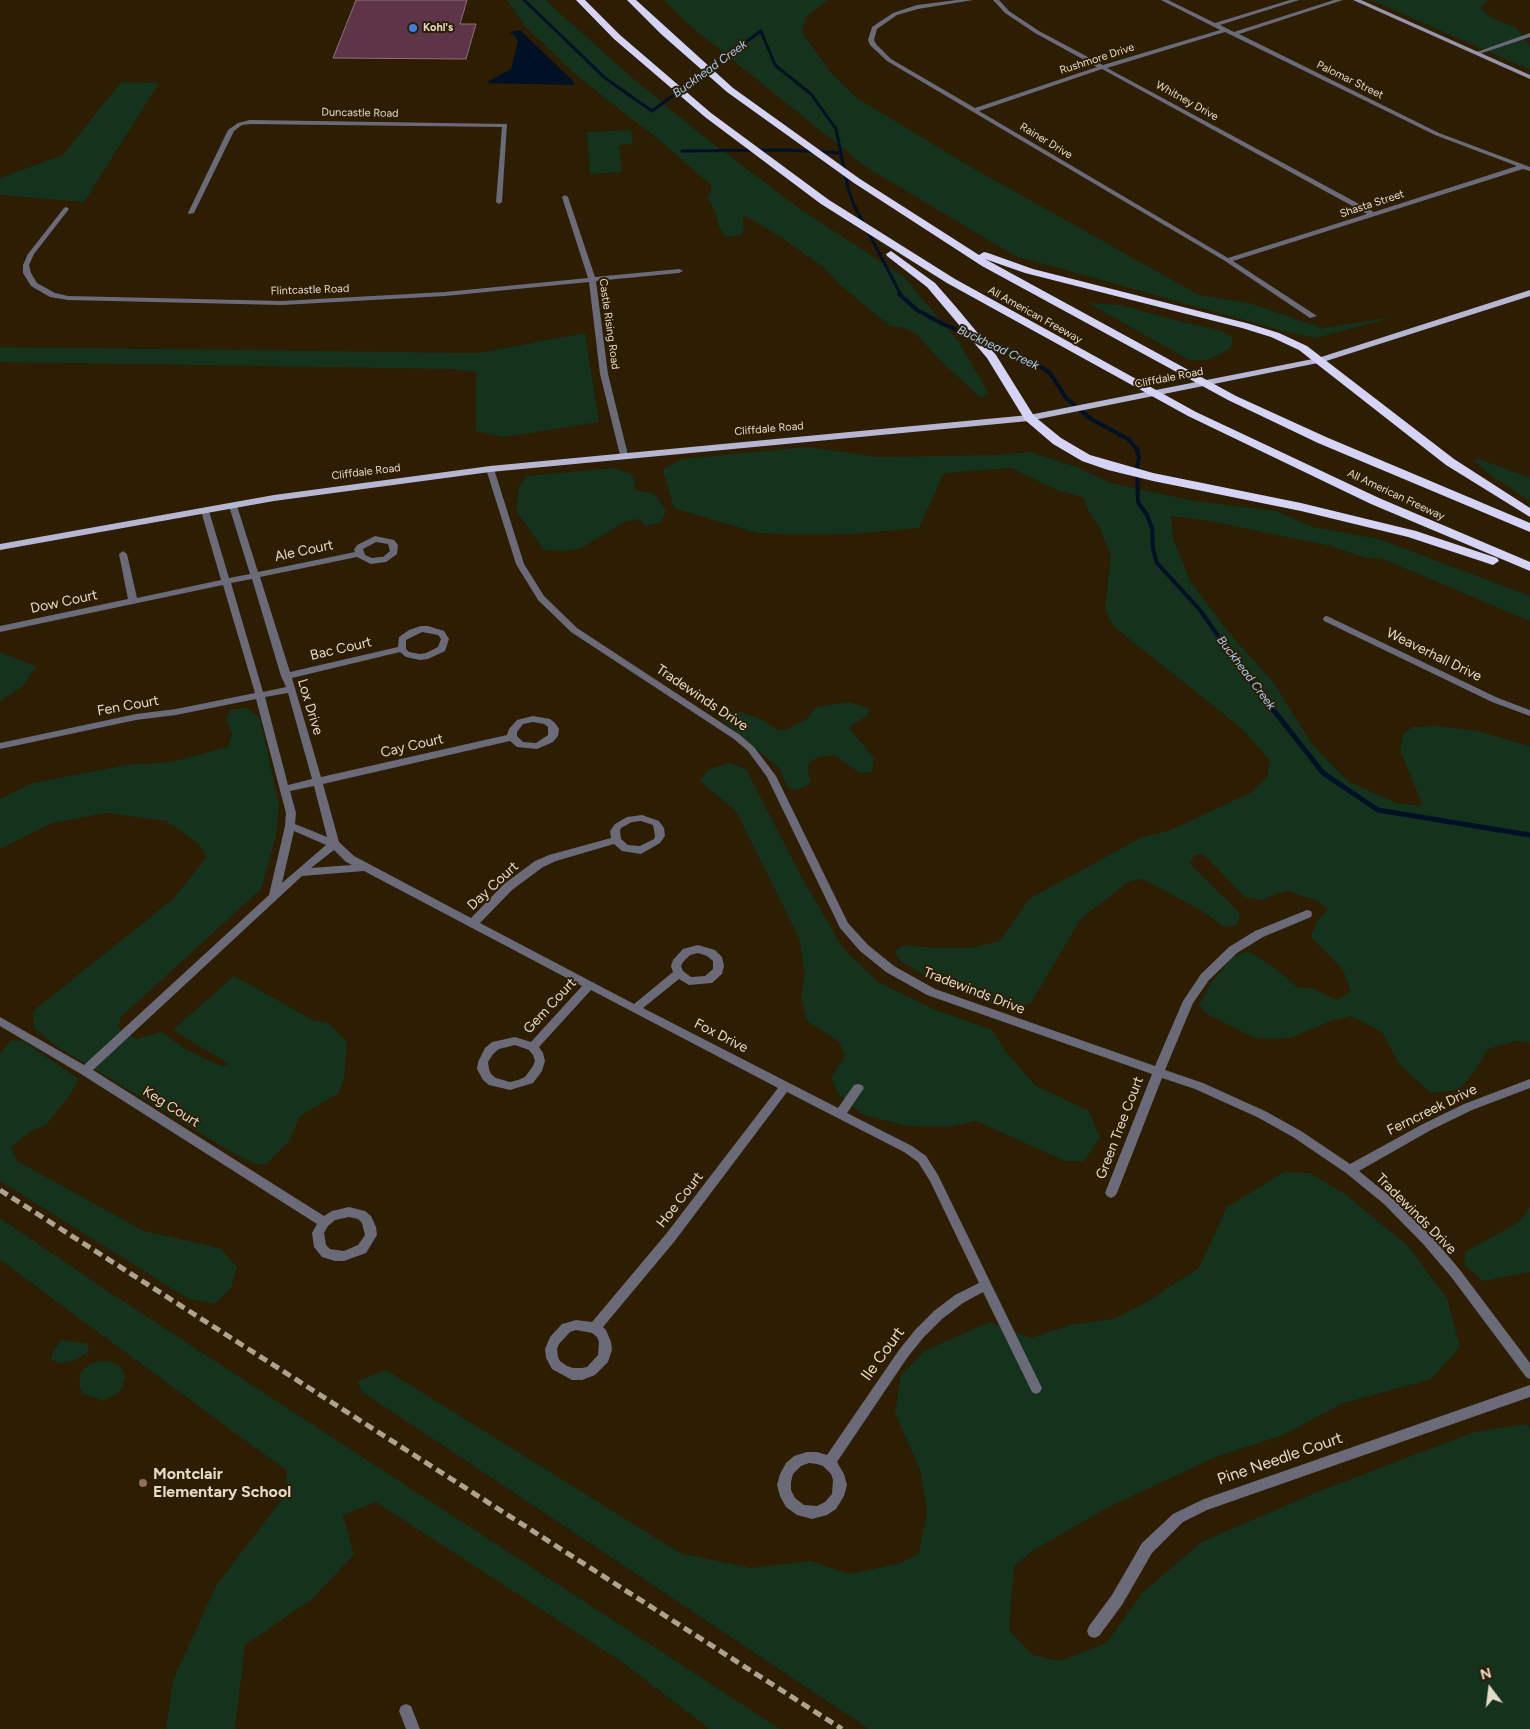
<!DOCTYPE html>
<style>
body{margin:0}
#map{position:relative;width:1530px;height:1729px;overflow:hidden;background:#2c1d03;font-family:Figtree,sans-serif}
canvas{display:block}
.north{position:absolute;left:1465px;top:1664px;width:50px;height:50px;-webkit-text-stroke:4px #2c1d03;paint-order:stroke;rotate:345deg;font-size:14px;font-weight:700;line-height:20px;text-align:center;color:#e4dbcb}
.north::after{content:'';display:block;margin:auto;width:18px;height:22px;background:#e4dbcb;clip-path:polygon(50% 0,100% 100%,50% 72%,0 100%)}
</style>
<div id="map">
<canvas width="1530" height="1729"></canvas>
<div class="north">N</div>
</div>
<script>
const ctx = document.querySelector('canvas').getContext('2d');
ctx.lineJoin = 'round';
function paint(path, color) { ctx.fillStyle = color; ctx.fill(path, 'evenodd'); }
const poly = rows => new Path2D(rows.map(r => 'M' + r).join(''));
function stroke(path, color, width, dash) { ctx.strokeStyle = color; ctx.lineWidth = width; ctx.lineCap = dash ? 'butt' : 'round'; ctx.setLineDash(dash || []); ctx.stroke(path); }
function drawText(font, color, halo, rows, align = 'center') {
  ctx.font = font + ' Figtree,sans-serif'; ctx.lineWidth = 4; ctx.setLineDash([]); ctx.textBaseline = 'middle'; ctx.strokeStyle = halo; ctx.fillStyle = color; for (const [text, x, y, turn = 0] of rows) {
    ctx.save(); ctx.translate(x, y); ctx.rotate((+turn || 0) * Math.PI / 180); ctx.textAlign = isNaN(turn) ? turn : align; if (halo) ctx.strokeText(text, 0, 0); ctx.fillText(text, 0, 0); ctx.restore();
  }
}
paint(poly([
 [507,0,545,0,629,75,698,132,800,209,904,277,959,342,989,394,980,397,942,362,917,335,905,328,890,326,839,284,823,267,782,238,743,215,744,228,742,235,725,237,719,227,715,211,708,199,712,186,664,144,577,76,525,26],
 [664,0,828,0,806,17,802,32,831,73,857,98,971,167,1199,295,1249,303,1323,328,1394,317,1316,338,1287,332,1015,256,866,167,689,25],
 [1371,0,1488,0,1480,8,1494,19,1517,28,1530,47,1530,70],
 [121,82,159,83,84,202,0,195,0,178,63,155],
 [631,130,633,144,619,145,622,172,590,174,587,132],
 [1088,303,1120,305,1183,322,1220,330,1233,337,1230,349,1207,360,1189,360],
 [585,333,599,422,505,437,476,431,476,372,451,369,0,362,0,347,479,353],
 [807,447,878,457,995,455,1031,452,1077,467,1110,483,1195,501,1276,511,1313,527,1379,539,1530,596,1530,621,1380,558,1365,558,1331,546,1205,520,1171,516,1173,539,1190,581,1229,633,1273,682,1312,744,1349,782,1397,803,1423,806,1400,750,1403,734,1412,727,1438,726,1477,731,1530,746,1530,1042,1516,1041,1488,1049,1475,1071,1459,1090,1431,1093,1400,1065,1382,1032,1351,1016,1334,1020,1290,1038,1257,1039,1205,1013,1199,1005,1210,984,1232,957,1248,951,1275,968,1297,987,1315,989,1337,1000,1351,991,1343,970,1311,937,1316,922,1328,909,1317,901,1288,891,1275,894,1262,900,1245,897,1203,854,1194,856,1190,864,1240,913,1237,925,1224,927,1202,911,1143,879,1128,882,1080,920,1031,1003,1016,1008,989,1003,936,982,899,960,895,951,904,945,934,948,970,948,1000,941,1029,899,1142,837,1168,831,1252,792,1268,776,1269,759,1240,727,1113,626,1105,608,1111,557,1100,528,1087,509,1084,498,1057,490,1011,468,944,473,919,528,854,534,797,535,757,533,674,508,663,470,681,459],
 [1479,459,1530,478,1530,501,1492,476,1473,460],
 [612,468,630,473,635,481,635,490,655,494,666,511,660,523,645,526,640,519,624,522,582,548,566,551,544,550,516,511,519,487,526,476],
 [0,652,36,666,23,686,0,702],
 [849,702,869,708,867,716,849,727,874,759,872,772,860,773,834,755,819,757,809,762,808,773,811,781,806,786,797,790,787,787,780,769,722,720,726,712,741,712,763,720,777,730,787,729,807,719,816,707],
 [247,708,260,718,279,805,276,836,261,889,121,1017,118,1028,137,1039,161,1032,189,1051,221,1066,229,1064,173,1030,234,976,313,1020,328,1023,347,1042,344,1078,339,1093,300,1116,289,1141,266,1165,252,1163,233,1153,53,1044,34,1028,33,1011,173,899,207,857,199,844,166,821,106,813,52,823,0,849,0,799,32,783,127,765,171,762,228,747,232,734,226,718,232,709],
 [730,763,746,769,800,874,843,948,878,982,933,1009,992,1030,1007,1053,1035,1085,1089,1111,1100,1138,1084,1161,1065,1161,976,1121,950,1127,907,1126,864,1115,839,1095,831,1077,845,1056,839,1042,807,1021,801,997,805,974,799,938,736,811,700,781,709,769],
 [11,1040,23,1041,79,1079,69,1096,46,1125,29,1132,11,1147,17,1161,144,1231,220,1248,237,1267,231,1288,215,1304,187,1298,0,1181,0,1053],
 [1284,1172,1310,1173,1345,1194,1408,1246,1447,1298,1460,1347,1431,1379,1341,1404,1283,1435,1213,1458,1107,1508,1034,1550,1014,1566,1009,1630,1033,1655,1060,1661,1106,1643,1143,1592,1203,1541,1322,1490,1474,1432,1526,1424,1530,1428,1530,1729,869,1729,361,1391,358,1381,386,1370,680,1553,751,1568,810,1561,849,1574,901,1563,919,1553,927,1512,921,1472,895,1413,901,1375,924,1351,990,1322,1030,1338,1070,1325,1113,1319,1145,1303,1199,1268,1227,1207],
 [1530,1207,1530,1272,1483,1281,1464,1265,1465,1252,1519,1222],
 [0,1218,109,1292,780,1729,710,1729,619,1660,376,1502,343,1515,354,1555,312,1599,245,1645,235,1729,166,1729,173,1680,216,1586,285,1495,287,1471,0,1260],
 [61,1340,89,1344,87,1353,73,1361,58,1363,51,1359,54,1350],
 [110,1361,122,1368,125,1377,120,1392,103,1401,82,1393,79,1384,81,1371,93,1362]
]), '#14321c');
paint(poly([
 [520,30,573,81,574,85,488,83,489,81,511,69,518,41,515,36,510,32]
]), '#001126');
stroke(poly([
 [524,0,605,78,652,111,761,31,775,65,811,94,836,129,848,188,854,205,901,295],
 [682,151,786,150,841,153]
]), '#001126', 3);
stroke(poly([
 [899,294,917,310,945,325,971,335],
 [979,338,1032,361,1050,373,1066,398,1091,419,1128,439,1137,449,1139,458,1137,466,1138,502,1147,515,1152,528,1153,549,1157,563,1200,610,1240,667]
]), '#001126', 4);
stroke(poly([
 [1239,666,1323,773,1378,810,1530,835]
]), '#001126', 5);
const building = poly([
 [356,0,467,0,460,24,476,24,466,59,333,58,356,0]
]);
paint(building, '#5d3448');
stroke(building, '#91707e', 1);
paint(poly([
 [957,0,973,0,918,9,897,15,877,29,874,40,876,44,891,59,975,108,1097,67,1035,33,1005,13,993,0,999,0,1009,11,1039,31,1103,65,1220,30,1161,0,1168,0,1215,23,1290,0,1299,0,1220,25,1234,32,1334,0,1343,0,1239,34,1439,133,1530,167,1530,171,1523,169,1233,261,1317,316,1310,318,1225,261,887,61,870,45,868,40,872,27,893,13,917,5,957,0],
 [1225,32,1435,135,1517,166,1374,212,1107,68,1225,32],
 [1102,69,1367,214,1228,258,979,111,1102,69],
 [1530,33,1530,37,1479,54,1474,53,1530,33],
 [250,120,507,124,502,202,499,204,496,202,502,127,250,124,242,125,234,131,194,213,189,214,188,213,228,130,238,123,250,120],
 [565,195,568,197,595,277,679,269,683,271,679,273,596,281,608,374,628,455,624,457,620,455,600,374,589,282,445,296,282,305,68,300,50,297,31,286,23,273,23,265,28,254,64,208,66,207,69,209,34,254,29,265,31,273,37,283,55,293,68,296,282,301,445,292,588,278,562,197,565,195],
 [487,467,490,467,494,469,524,564,544,596,577,628,740,735,754,747,776,776,848,923,868,945,894,966,935,989,1155,1066,1183,1001,1201,974,1229,947,1255,931,1307,910,1311,911,1312,914,1311,917,1263,937,1237,953,1209,980,1193,1003,1165,1070,1203,1083,1265,1111,1301,1131,1350,1164,1423,1124,1464,1104,1530,1079,1530,1088,1472,1110,1431,1130,1359,1171,1392,1198,1432,1237,1460,1270,1530,1363,1530,1379,1526,1377,1452,1278,1424,1245,1384,1204,1346,1173,1293,1137,1257,1117,1195,1089,1162,1078,1117,1193,1115,1196,1111,1198,1107,1196,1105,1193,1152,1074,927,995,886,972,860,951,840,928,767,777,748,751,734,739,571,632,538,600,516,564,486,469,487,467],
 [230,504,236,504,237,506,258,572,355,552,354,550,357,545,375,536,394,540,398,545,397,554,386,562,371,564,357,557,260,577,290,672,398,647,399,637,409,630,421,626,428,626,444,631,449,639,445,651,428,659,420,660,406,657,400,652,292,678,321,777,507,735,509,729,517,720,533,716,550,719,555,723,559,729,558,736,553,742,537,749,517,747,510,741,323,784,339,842,354,856,471,918,504,884,535,861,549,855,611,838,610,831,615,824,627,817,642,815,659,821,664,828,665,836,660,843,641,854,622,851,614,844,556,861,543,867,512,890,480,923,634,1004,673,972,671,966,673,960,683,949,698,945,715,950,722,957,724,966,722,974,712,983,689,985,679,979,643,1008,838,1108,854,1085,858,1084,862,1085,864,1088,862,1091,847,1113,912,1146,926,1156,938,1175,1040,1384,1042,1388,1040,1392,1036,1394,1032,1392,983,1292,963,1303,942,1319,923,1338,907,1358,837,1462,844,1474,847,1485,844,1496,836,1509,827,1515,812,1519,797,1515,786,1507,780,1496,777,1485,780,1474,786,1463,794,1456,807,1452,817,1452,827,1455,899,1350,915,1330,934,1311,955,1295,979,1283,930,1181,918,1162,904,1152,787,1092,674,1242,603,1327,606,1330,611,1342,612,1350,608,1362,595,1375,582,1380,572,1380,552,1369,546,1358,545,1349,550,1337,562,1324,566,1323,576,1320,592,1322,666,1234,778,1088,591,990,539,1047,543,1053,545,1061,542,1071,533,1083,510,1090,489,1085,483,1080,477,1069,478,1062,485,1048,492,1042,515,1037,531,1042,582,986,364,871,302,876,93,1070,324,1216,332,1211,349,1207,365,1211,371,1216,376,1227,377,1235,366,1253,344,1261,335,1261,322,1257,314,1247,312,1233,317,1224,81,1074,0,1026,0,1017,84,1065,269,895,285,826,286,813,256,699,176,715,136,720,0,749,0,743,136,714,176,709,255,693,223,585,0,632,0,626,128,599,119,554,123,551,127,554,137,598,221,580,201,511,205,509,209,511,229,578,250,574,229,506,230,504],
 [376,542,388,544,390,551,383,557,380,557,372,558,365,555,363,549,376,542],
 [252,579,281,676,286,687,263,692,231,583,252,579],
 [422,632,438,635,441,639,438,647,426,653,420,654,409,652,406,649,406,640,422,632],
 [288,693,312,779,288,785,265,697,288,693],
 [533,722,544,724,548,727,548,735,536,743,523,742,517,736,517,732,523,724,533,722],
 [314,786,327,837,295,824,296,813,290,791,314,786],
 [641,821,653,825,655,836,654,839,640,846,628,845,621,839,620,831,621,828,632,822,641,821],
 [294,831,326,845,282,883,294,831],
 [334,850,346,862,352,865,311,868,334,850],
 [698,953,707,956,713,961,713,969,705,976,691,977,683,971,681,966,683,962,690,955,698,953],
 [515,1045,529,1050,533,1055,535,1061,533,1066,525,1077,518,1080,510,1082,496,1078,491,1074,489,1069,488,1062,493,1054,499,1049,515,1045],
 [349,1217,358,1219,362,1223,365,1235,363,1238,358,1245,344,1251,330,1249,326,1245,324,1233,328,1226,335,1220,349,1217],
 [576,1330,592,1333,597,1337,599,1342,598,1355,587,1367,582,1368,573,1368,567,1366,560,1361,558,1357,557,1349,559,1344,570,1332,576,1330],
 [809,1463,817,1464,823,1466,831,1474,833,1480,832,1494,825,1502,817,1506,804,1505,795,1498,791,1490,791,1482,793,1474,801,1466,809,1463],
 [1327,616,1498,698,1530,710,1530,716,1492,702,1324,621,1323,619,1324,617,1327,616],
 [1530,1385,1530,1397,1207,1510,1183,1522,1152,1553,1122,1605,1099,1636,1094,1638,1089,1636,1087,1631,1089,1626,1112,1595,1142,1543,1173,1514,1204,1499,1530,1385],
 [406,1704,411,1706,420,1729,406,1729,399,1711,401,1706,406,1704]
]), '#6b6a78');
paint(poly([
 [1353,0,1361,0,1530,75,1530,79,1353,0]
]), '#9695aa');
paint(poly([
 [1530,290,1530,296,1323,362,1029,421,490,472,274,501,0,550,0,544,274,495,490,466,1029,415,1318,358,1530,290]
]), '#b7b6d2');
paint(poly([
 [576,0,585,0,620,35,711,113,829,200,955,279,1196,412,1379,498,1530,562,1530,571,1371,504,1188,416,947,283,821,204,705,117,614,39,576,0],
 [627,0,636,0,733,88,860,179,979,255,984,252,988,253,1033,269,1250,324,1279,333,1307,346,1454,459,1530,508,1530,517,1446,465,1299,350,1271,337,1242,328,1025,273,985,259,1236,396,1326,437,1530,523,1530,532,1318,443,1228,400,982,266,854,183,727,92,661,34,627,0],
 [891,251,935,283,956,307,996,355,1034,416,1061,438,1090,455,1153,473,1301,503,1416,531,1497,558,1499,561,1493,565,1408,537,1301,511,1153,481,1108,470,1082,461,1053,444,1025,420,987,358,927,287,887,256,886,254,891,251]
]), '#d5d4f6');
stroke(poly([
 [0,1190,842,1729]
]), '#aea390', 5, [9, 5]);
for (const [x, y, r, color] of [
 [413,28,5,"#3f7fe0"],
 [143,1483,5,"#8d6e63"]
]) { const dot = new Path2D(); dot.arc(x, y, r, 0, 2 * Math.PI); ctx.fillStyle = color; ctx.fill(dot); stroke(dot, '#2c1d03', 2); }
drawText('bold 11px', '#e4dbcb', '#2c1d03', [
 ["Kohl's",423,28]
], 'left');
drawText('11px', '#e4dbcb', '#2c1d03', [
 ["Rushmore Drive",1097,59,-18],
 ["Palomar Street",1350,80,26],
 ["Whitney Drive",1187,101,29],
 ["Duncastle Road",360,113,1],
 ["Rainer Drive",1046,141,31],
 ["Shasta Street",1372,204,-18],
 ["Flintcastle Road",310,290,-2],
 ["All American Freeway",1035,315,29],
 ["Castle Rising Road",609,324,82],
 ["Cliffdale Road",1169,378,-11],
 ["Cliffdale Road",769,429,-5],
 ["Cliffdale Road",366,472,-7],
 ["All American Freeway",1396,495,25]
]);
drawText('italic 12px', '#a5cffa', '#2c1d03', [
 ["Buckhead Creek",710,69,-36],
 ["Buckhead Creek",998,348,25],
 ["Buckhead Creek",1246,673,53]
]);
drawText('14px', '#e4dbcb', '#2c1d03', [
 ["Ale Court",304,551,-12],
 ["Dow Court",64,602,-12],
 ["Bac Court",341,649,-13],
 ["Weaverhall Drive",1434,655,26],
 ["Tradewinds Drive",702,698,34],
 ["Fen Court",128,706,-10],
 ["Lox Drive",310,707,73],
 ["Cay Court",412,746,-13],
 ["Day Court",493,886,-43],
 ["Tradewinds Drive",974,991,21],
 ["Gem Court",550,1006,-47],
 ["Fox Drive",721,1036,27],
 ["Keg Court",171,1107,32],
 ["Ferncreek Drive",1432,1110,-26],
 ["Green Tree Court",1120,1128,-69],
 ["Hoe Court",680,1200,-52],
 ["Tradewinds Drive",1416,1214,45]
]);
drawText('16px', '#e4dbcb', '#2c1d03', [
 ["Ile Court",883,1354,-54],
 ["Pine Needle Court",1280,1459,-19]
]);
drawText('bold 16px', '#e4dbcb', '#2c1d03', [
 ["Montclair",153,1474],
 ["Elementary School",153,1492]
], 'left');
</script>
